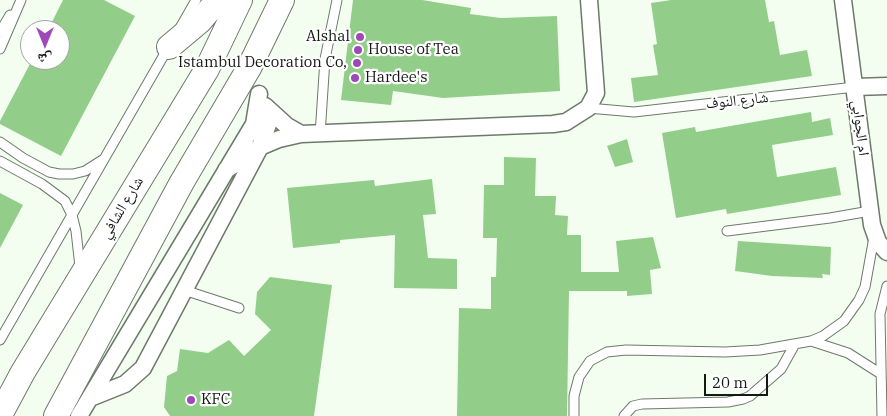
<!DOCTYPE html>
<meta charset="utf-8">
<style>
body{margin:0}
#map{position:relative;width:887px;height:416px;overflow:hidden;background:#f3fef1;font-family:"IBM Plex Serif","Noto Naskh Arabic",serif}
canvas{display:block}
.north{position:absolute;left:20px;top:20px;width:50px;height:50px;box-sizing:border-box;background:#fff;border:1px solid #a1a3a1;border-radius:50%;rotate:180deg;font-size:14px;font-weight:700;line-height:20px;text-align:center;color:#141913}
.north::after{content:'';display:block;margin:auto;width:18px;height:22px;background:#9d4ab8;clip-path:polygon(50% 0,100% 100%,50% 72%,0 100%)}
.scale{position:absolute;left:704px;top:374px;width:64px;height:22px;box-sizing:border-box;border:2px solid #141913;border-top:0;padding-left:6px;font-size:15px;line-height:18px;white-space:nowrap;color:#141913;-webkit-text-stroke:4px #fff;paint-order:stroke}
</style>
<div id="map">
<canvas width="887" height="416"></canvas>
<div class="north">ش</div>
<div class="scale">20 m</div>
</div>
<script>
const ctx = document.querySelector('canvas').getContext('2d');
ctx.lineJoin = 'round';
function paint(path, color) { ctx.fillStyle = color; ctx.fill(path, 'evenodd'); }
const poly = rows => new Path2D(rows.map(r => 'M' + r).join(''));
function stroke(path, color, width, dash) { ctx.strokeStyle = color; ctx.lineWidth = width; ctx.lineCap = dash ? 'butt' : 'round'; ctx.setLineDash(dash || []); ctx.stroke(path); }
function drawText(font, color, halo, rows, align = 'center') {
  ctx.font = font + ' "IBM Plex Serif","Noto Naskh Arabic",serif'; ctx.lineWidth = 4.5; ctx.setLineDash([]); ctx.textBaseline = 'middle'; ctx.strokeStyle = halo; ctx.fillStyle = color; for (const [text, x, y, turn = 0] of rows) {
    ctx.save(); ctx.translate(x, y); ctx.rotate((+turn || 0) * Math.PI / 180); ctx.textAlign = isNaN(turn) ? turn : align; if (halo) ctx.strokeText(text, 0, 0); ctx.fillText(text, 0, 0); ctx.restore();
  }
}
paint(poly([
 [63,0,104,0,135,16,61,156,0,124,0,121,32,60,60,60,60,30,48,30],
 [353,0,422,0,471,8,470,14,501,18,557,16,560,91,443,98,393,91,391,105,341,100],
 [671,0,765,0,769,22,774,21,780,55,807,50,812,76,634,102,631,78,658,75,653,45,657,44,651,3],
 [811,112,812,122,830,118,833,135,772,145,777,177,836,167,841,195,727,214,726,209,676,218,662,133,695,127,696,132],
 [627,139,633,162,615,167,607,146],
 [504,157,536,158,535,196,556,196,555,215,568,216,567,235,581,235,581,272,619,272,616,241,653,237,661,268,650,270,652,294,627,296,627,291,569,291,567,416,457,416,459,308,491,309,491,277,496,277,497,238,483,238,484,185,504,185],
 [432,179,436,214,423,215,428,258,457,259,457,289,394,288,395,235,340,240,340,243,293,248,287,188,374,180,375,186],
 [0,193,23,205,0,248],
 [738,241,831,247,830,275,822,274,823,278,772,276,735,271],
 [270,277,332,285,314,416,170,416,164,407,167,376,177,371,180,349,208,353,229,340,244,356,271,330,255,314,257,292]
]), '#92ce89');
const lane = poly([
 [180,28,196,0],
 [0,32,10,15],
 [0,49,21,0],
 [588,108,634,112,855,87],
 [320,135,325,59,337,0],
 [0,142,23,158,49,172,59,174,73,174,85,171,104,159],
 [0,161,42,184,65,201,72,215,76,231,80,267],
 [727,231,830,218,870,211],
 [184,290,239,308],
 [0,340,168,48],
 [811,341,848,353,881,374],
 [574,416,574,396,579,377,590,361,607,352,626,350,725,352,760,350,811,341,823,336,844,321,859,300,865,287,874,237],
 [624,416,633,406,642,404,728,402,743,399,750,396,781,369,795,344],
 [882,416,880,314,887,286]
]);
const street = poly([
 [843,0,872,225,878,242,887,252],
 [855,87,887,86],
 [265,106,287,126,301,134],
 [226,170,260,147,279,139,301,134,553,124,566,122,588,108,596,93,589,0],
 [90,398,125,384,143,368,260,147,272,113],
 [79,416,254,124,259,94]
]);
const secondary = poly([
 [169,47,200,21,218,0],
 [0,415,23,372,207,69,240,0],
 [56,416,182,182,249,68,282,0]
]);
stroke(lane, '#6d7a6b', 11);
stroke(street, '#6d7a6b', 19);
stroke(secondary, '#6d7a6b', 26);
stroke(lane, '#fff', 9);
stroke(street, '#fff', 16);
stroke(secondary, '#fff', 24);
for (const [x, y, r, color] of [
 [360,37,5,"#9d4ab8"],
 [358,50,5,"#9d4ab8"],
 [357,63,5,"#9d4ab8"],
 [355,78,5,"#9d4ab8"],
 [191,400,5,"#9d4ab8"]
]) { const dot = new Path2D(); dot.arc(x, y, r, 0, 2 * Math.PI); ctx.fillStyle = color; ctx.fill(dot); stroke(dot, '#fff', 2); }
drawText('15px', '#141913', '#fff', [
 ["Alshal",350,37,"right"],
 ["House of Tea",368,50],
 ["Istambul Decoration Co,",347,63,"right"],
 ["Hardee's",365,78],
 ["KFC",201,400]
], 'left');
drawText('15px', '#141913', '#fff', [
 ["شارع النوف",737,101,-6],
 ["ام الجوابي",860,128,83],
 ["شارع الشافي",122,208,-59]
]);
</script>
